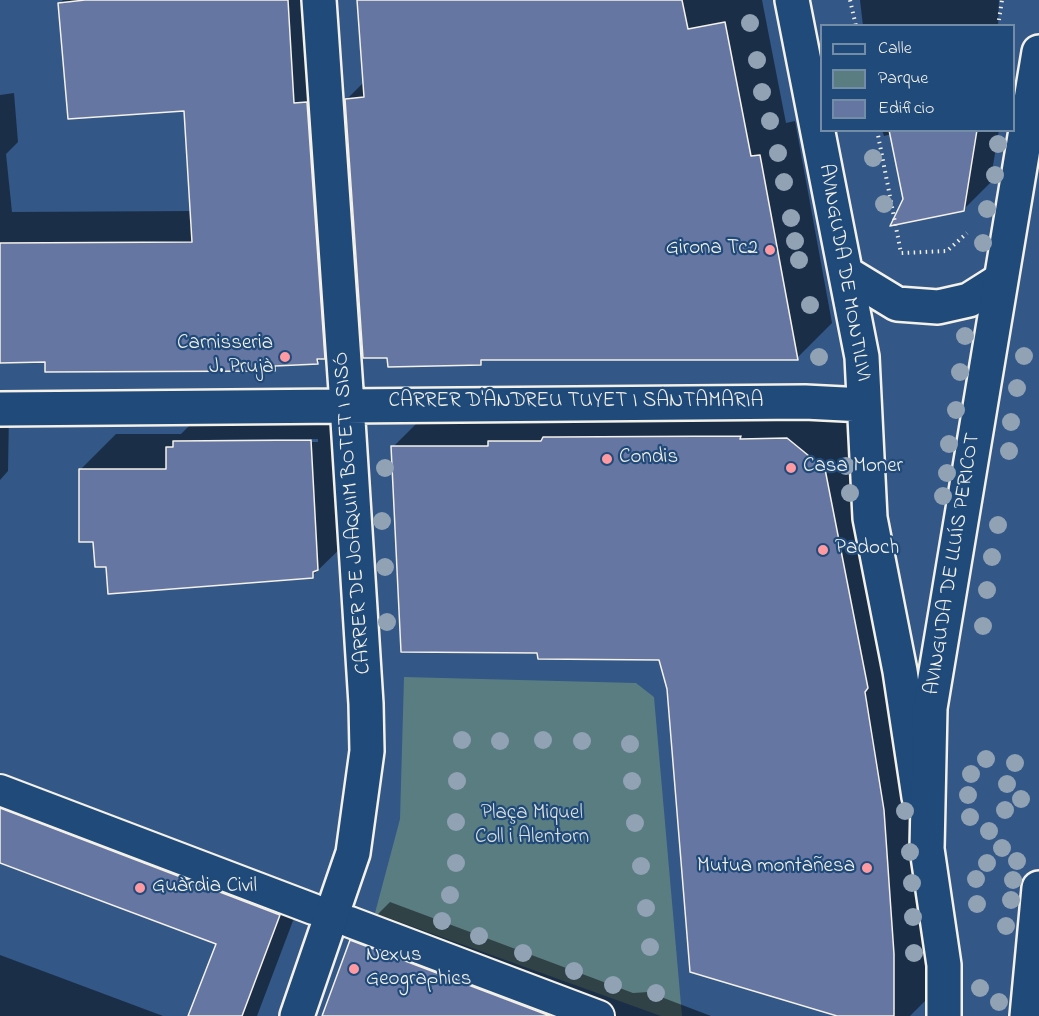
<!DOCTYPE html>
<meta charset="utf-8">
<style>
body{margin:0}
#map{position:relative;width:1039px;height:1016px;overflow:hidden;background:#335786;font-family:"Indie Flower",sans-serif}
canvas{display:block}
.legend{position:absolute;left:820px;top:24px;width:195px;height:108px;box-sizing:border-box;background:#1f4a7a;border:2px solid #748da6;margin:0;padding:8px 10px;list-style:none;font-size:18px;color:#f4f1e8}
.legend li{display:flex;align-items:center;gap:12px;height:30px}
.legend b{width:30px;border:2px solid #748da6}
</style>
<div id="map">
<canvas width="1039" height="1016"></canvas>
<ul class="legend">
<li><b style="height:8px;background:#1f4a7a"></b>Calle</li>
<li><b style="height:16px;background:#5a7d82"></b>Parque</li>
<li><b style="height:16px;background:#6676a3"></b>Edificio</li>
</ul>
</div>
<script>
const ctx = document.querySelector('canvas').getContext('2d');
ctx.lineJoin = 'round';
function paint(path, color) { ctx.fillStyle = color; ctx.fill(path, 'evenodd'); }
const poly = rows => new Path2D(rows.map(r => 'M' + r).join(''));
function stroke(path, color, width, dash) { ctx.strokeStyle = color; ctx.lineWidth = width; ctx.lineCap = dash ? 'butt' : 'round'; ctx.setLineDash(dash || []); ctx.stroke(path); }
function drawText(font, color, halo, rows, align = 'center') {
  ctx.font = font + ' "Indie Flower",sans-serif'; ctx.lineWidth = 4.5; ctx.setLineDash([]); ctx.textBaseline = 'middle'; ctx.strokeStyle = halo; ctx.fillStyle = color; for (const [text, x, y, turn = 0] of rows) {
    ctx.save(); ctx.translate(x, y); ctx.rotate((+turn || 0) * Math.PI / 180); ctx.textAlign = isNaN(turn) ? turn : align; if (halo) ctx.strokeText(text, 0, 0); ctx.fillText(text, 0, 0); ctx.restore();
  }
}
paint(poly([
 [404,677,636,683,654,697,682,1016,661,1016,375,913,400,819]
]), '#5a7d82');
paint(poly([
 [63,0,321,0,356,326,324,357,317,362,279,365,274,369,0,361,0,95,14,93,18,142,6,154,12,212,192,211,185,109,59,4],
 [359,0,762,0,786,123,795,121,832,323,797,358,486,358,480,363,346,100,365,81],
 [860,0,999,0,998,26,863,26],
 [882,130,999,130,990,183,963,210,905,199,892,134,884,136],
 [826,400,864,430,907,648,933,993,910,1016,842,1016,669,689,660,659,539,651,393,447,432,408],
 [346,405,348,541,312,576,108,566,95,540,81,469,116,434,181,434,203,412],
 [318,439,318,442,190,443,193,440],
 [0,412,9,412,8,471,0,480],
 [0,774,305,889,257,1016,189,1016,218,943,0,861],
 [390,902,633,993,648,992,711,1016,323,1016,351,941],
 [0,955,163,1016,0,1016]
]), '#0007');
const building = poly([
 [85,0,288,0,294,103,307,102,325,359,317,359,318,364,275,366,275,371,45,372,45,362,0,363,0,243,192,242,184,111,68,119,58,3,85,0],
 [357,0,682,0,688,29,725,22,751,156,760,155,798,360,481,360,481,365,388,367,387,358,363,358,345,99,364,97,357,0],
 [889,130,977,130,964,211,890,226,903,199,889,130],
 [741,436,740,439,787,438,825,469,868,688,865,692,884,810,894,954,894,1016,837,1016,690,972,667,689,659,660,538,659,537,653,401,652,391,446,488,446,488,441,541,441,543,437,554,437,741,436],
 [311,440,318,570,313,572,313,578,108,594,106,567,95,567,93,542,79,542,79,469,166,469,166,447,173,447,173,441,311,440],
 [0,808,280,915,242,1016,188,1016,216,944,0,863,0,808],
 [350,940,550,1016,322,1016,350,940]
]);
paint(building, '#6676a3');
stroke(building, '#f4f1e8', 1.5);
const pedestrian = poly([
 [0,790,313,909],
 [350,922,599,1016]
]);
const minor = poly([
 [792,0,862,357,870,518,900,671,919,797],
 [846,273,897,304,938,307,969,300,999,281],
 [0,409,805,402,864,405],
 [297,1016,353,853,367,751,366,704,347,405,319,0]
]);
const tertiary = poly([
 [944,1016,944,965,927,849,930,708,1039,52],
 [1027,1016,1039,888]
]);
stroke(pedestrian, '#f4f1e8', 34);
stroke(minor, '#f4f1e8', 38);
stroke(tertiary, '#f4f1e8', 38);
stroke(poly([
 [850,0,856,26],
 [998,26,1002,0],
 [877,130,901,253,947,251,967,233]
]), '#f4f1e8', 4, [1.5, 4.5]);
stroke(pedestrian, '#1f4a7a', 30);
stroke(minor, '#1f4a7a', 33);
stroke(tertiary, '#1f4a7a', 33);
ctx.fillStyle = '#90a2b4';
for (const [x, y] of [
 [750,23],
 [757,60],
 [762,92],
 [770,121],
 [998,144],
 [778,153],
 [873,158],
 [995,175],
 [784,182],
 [884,204],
 [987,209],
 [791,218],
 [795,241],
 [983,243],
 [799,260],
 [810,305],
 [965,336],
 [1024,356],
 [819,357],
 [960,372],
 [1017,388],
 [956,410],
 [1011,422],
 [949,444],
 [1009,451],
 [846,466],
 [385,468],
 [947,473],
 [850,493],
 [943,496],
 [382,521],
 [998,525],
 [992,557],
 [385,567],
 [987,590],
 [387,622],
 [983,626],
 [462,740],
 [543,740],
 [500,741],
 [582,741],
 [630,744],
 [986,759],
 [1015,763],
 [971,774],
 [457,781],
 [632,781],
 [1007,784],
 [968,795],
 [1021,799],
 [1005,810],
 [905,811],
 [970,817],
 [456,822],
 [635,823],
 [989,831],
 [1002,848],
 [910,852],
 [1017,861],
 [456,863],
 [987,863],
 [641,866],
 [976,879],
 [1013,880],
 [912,883],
 [450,895],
 [1011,900],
 [977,904],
 [646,908],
 [913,917],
 [442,921],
 [1006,926],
 [479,936],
 [650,947],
 [523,953],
 [914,953],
 [574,971],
 [613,985],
 [980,988],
 [656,993],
 [999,1002]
]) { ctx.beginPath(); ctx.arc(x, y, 9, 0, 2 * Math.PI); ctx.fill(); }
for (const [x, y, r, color] of [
 [770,250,6,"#ff9aa2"],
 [285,357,6,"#ff9aa2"],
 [607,459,6,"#ff9aa2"],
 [791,468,6,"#ff9aa2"],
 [823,550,6,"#ff9aa2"],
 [867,868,6,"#ff9aa2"],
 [140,888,6,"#ff9aa2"],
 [354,969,6,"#ff9aa2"]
]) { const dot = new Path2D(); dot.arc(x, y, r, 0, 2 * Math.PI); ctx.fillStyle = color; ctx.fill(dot); stroke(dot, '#1f4a7a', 2); }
drawText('21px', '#f4f1e8', '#1f4a7a', [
 ["Girona Tc2",758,250,"right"],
 ["Carnisseria",273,345,"right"],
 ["J. Prujà",273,369,"right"],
 ["Condis",619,459],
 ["Casa Moner",803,468],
 ["Padoch",835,550],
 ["Mutua montañesa",855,868,"right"],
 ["Guàrdia Civil",152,888],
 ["Nexus",366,957],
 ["Geographics",366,981]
], 'left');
drawText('21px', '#f4f1e8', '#1f4a7a', [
 ["AVINGUDA DE MONTILIVI",843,273,80],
 ["CARRER D'ANDREU TUYET I SANTAMARIA",576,403],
 ["CARRER DE JOAQUIM BOTET I SISÓ",354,513,-94],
 ["AVINGUDA DE LLUÍS PERICOT",954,564,-81]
]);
drawText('21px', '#dde0d9', '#1f4a7a', [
 ["Plaça Miquel",532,815],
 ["Coll i Alentorn",532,839]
]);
</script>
